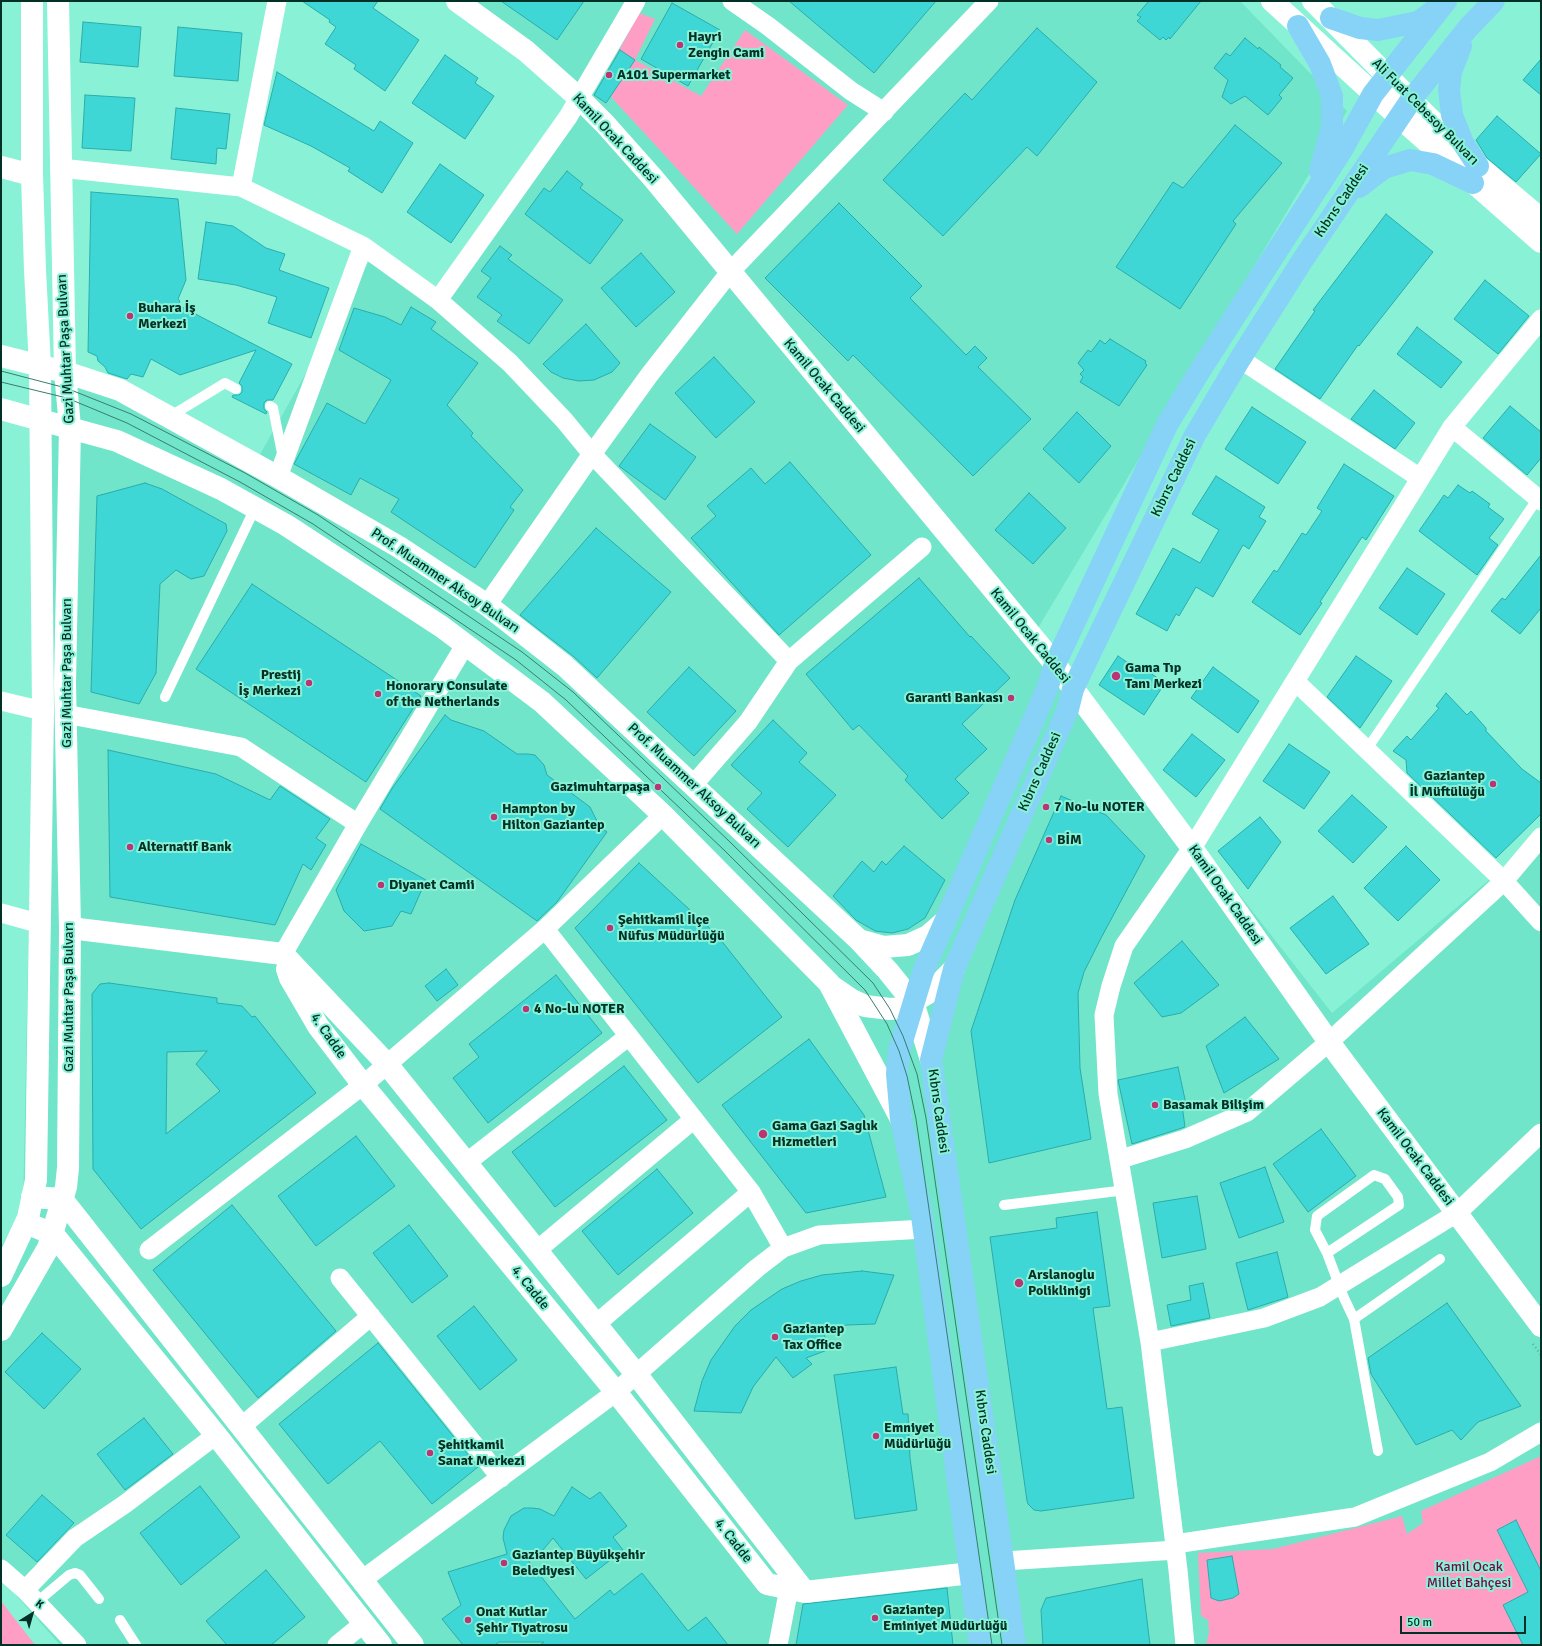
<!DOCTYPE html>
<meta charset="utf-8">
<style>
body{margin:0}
#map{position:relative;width:1542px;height:1646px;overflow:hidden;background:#89f2d6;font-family:Signika,sans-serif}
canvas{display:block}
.frame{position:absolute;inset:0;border:2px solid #003026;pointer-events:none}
.north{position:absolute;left:12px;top:1594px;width:40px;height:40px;-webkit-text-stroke:3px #89f2d6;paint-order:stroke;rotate:37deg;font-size:11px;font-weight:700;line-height:16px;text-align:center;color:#003026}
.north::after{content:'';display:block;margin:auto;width:14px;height:18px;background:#003026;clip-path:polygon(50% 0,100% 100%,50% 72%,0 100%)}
.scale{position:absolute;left:1400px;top:1616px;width:126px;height:18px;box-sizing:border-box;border:2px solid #003026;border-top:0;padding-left:5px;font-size:12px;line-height:14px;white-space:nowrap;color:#003026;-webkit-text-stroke:3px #89f2d6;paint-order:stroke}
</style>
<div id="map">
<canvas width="1542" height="1646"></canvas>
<div class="frame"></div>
<div class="north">K</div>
<div class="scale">50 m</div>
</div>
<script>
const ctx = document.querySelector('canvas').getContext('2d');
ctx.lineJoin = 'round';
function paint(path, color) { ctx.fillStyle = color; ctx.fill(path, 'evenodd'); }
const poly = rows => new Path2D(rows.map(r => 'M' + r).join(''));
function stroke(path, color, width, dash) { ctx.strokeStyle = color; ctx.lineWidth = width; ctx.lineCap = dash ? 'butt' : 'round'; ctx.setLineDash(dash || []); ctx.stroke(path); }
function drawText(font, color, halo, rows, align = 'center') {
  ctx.font = font + ' Signika,sans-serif'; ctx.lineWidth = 4; ctx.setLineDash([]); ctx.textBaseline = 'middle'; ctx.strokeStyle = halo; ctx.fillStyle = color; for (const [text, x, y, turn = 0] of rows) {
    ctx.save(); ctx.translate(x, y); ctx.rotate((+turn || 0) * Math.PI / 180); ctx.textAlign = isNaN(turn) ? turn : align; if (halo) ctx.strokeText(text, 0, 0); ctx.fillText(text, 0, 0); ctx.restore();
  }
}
paint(poly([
 [451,1,1240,1,1347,111,1035,633,1332,1013,1541,836,1541,1645,60,1645,1,1578,1,1247,23,1209,40,365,258,458,376,249,448,296,579,95]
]), '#71e5c9');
paint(poly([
 [639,13,655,19,635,60,701,96,745,30,848,105,737,234,612,98,606,75],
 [1541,1456,1541,1645,1206,1645,1209,1632,1208,1620,1201,1616,1198,1553,1273,1549,1402,1516,1407,1534,1423,1523,1421,1511],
 [1,1601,35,1645,1,1645]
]), '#fe9ec4');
const building = poly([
 [302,1,378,1,373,8,419,40,385,91,354,69,356,65,325,44,336,27,329,22,330,20,302,1],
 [501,1,584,1,557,40,501,1],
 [789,1,936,1,874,73,789,1],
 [1149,1,1201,1,1170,39,1169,37,1166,40,1163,37,1160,40,1137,21,1141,17,1137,15,1149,1],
 [672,3,720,30,688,86,641,59,672,3],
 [83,22,141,27,138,67,80,62,83,22],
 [178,27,242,33,238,81,174,76,178,27],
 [1037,28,1097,82,1037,156,1027,147,943,236,883,180,965,93,972,100,1037,28],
 [1245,38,1258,49,1259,47,1281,65,1280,67,1293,78,1279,95,1282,98,1268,115,1245,96,1231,104,1222,97,1228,80,1214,68,1226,53,1230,56,1245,38],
 [620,50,635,60,606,103,594,95,620,50],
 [445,55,478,78,475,83,494,96,465,139,412,103,445,55],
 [1541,59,1541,95,1523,80,1541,59],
 [277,72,374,131,380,121,413,143,382,193,348,171,350,168,311,146,264,125,277,72],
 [85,95,135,98,131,151,82,148,85,95],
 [176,108,230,114,226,149,217,148,216,164,171,159,176,108],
 [1497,116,1541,154,1516,182,1487,158,1476,140,1497,116],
 [1235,125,1282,163,1233,221,1236,224,1180,309,1116,267,1173,182,1183,188,1235,125],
 [440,164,484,195,451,243,407,212,440,164],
 [567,171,583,184,580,188,623,220,590,264,525,214,544,188,550,192,567,171],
 [91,192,178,199,186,280,178,299,180,301,178,305,292,364,273,400,267,400,264,403,264,409,267,412,266,414,232,397,233,395,239,395,242,392,242,386,239,383,256,350,180,375,151,359,143,377,131,374,127,379,108,373,105,367,98,361,97,356,88,352,91,192],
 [839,203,922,286,910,298,966,355,975,346,987,358,978,367,1031,419,973,476,853,355,848,361,765,278,839,203],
 [1386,214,1433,252,1359,346,1358,345,1320,399,1275,369,1315,311,1313,310,1386,214],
 [206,222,233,226,266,248,285,254,279,270,329,288,311,338,268,323,277,297,236,285,198,279,206,222],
 [500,246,512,255,508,259,563,300,529,344,497,321,502,315,477,297,491,278,481,271,500,246],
 [641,253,675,292,636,327,601,288,641,253],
 [1485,280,1529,316,1498,354,1454,319,1485,280],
 [411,307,436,322,431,329,478,363,447,405,473,433,471,436,523,490,510,507,514,510,475,568,391,512,399,499,360,478,351,495,294,464,327,403,365,424,391,380,339,350,354,308,385,317,401,325,411,307],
 [586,324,620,363,612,372,594,380,579,381,563,378,551,372,543,364,586,324],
 [1417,327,1462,362,1441,388,1397,354,1417,327],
 [1110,339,1146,361,1145,363,1147,365,1119,406,1080,382,1083,377,1080,374,1084,370,1078,363,1088,350,1091,352,1100,340,1105,344,1110,339],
 [714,357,755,402,716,438,675,393,714,357],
 [1374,390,1415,423,1395,449,1351,419,1374,390],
 [1510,406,1541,432,1541,458,1527,475,1483,438,1510,406],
 [1252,407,1306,442,1278,484,1225,449,1252,407],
 [1077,412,1111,446,1079,483,1043,449,1077,412],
 [650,424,696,457,665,500,619,466,650,424],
 [790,462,871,555,779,635,691,538,716,516,707,506,751,468,765,484,790,462],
 [1344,464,1394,496,1366,540,1362,537,1320,602,1322,603,1300,635,1252,602,1274,570,1277,572,1302,533,1306,535,1322,511,1317,508,1344,464],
 [1216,476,1265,507,1259,517,1266,521,1249,549,1243,545,1213,597,1196,587,1179,616,1176,614,1167,631,1136,614,1173,548,1200,563,1219,530,1192,514,1216,476],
 [145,483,162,489,226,524,227,531,204,576,191,579,176,570,160,584,156,673,139,704,91,692,97,496,145,483],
 [1458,485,1470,493,1472,491,1490,504,1488,507,1504,519,1489,538,1498,545,1477,575,1419,531,1444,495,1448,498,1458,485],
 [1029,493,1066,528,1033,564,995,530,1029,493],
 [596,528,671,592,597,678,573,656,520,615,596,528],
 [1541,555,1541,608,1520,634,1491,611,1502,598,1505,600,1541,555],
 [1407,568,1445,594,1417,635,1379,608,1407,568],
 [919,578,970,637,971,636,1010,678,962,724,987,749,955,779,969,793,942,819,905,780,908,776,859,725,853,730,806,674,919,578],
 [252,584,421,696,366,782,196,669,252,584],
 [1118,656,1137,669,1140,666,1165,683,1144,715,1099,685,1118,656],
 [1356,656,1392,681,1360,728,1327,697,1356,656],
 [689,667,736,711,694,756,647,712,689,667],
 [1213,667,1259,701,1238,733,1191,698,1213,667],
 [1446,693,1467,715,1471,711,1486,728,1486,731,1522,769,1541,783,1541,814,1496,858,1407,773,1406,760,1393,751,1407,736,1411,740,1439,708,1436,706,1446,693],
 [445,715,451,720,484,731,517,754,528,754,535,755,544,765,547,775,590,807,600,827,607,832,557,902,537,921,380,809,393,787,445,715],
 [773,720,807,753,799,762,836,795,788,847,747,809,762,793,731,765,773,720],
 [1192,734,1225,760,1196,797,1163,770,1192,734],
 [1289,744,1330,772,1304,809,1263,781,1289,744],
 [108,750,216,774,270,800,280,786,330,819,316,838,326,845,311,870,303,864,275,925,110,897,108,750],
 [1352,795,1387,827,1353,863,1318,831,1352,795],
 [1061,796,1106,815,1145,856,1100,940,1084,972,1078,993,1080,1068,1091,1139,989,1163,971,1031,1015,900,1061,796],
 [1260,817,1281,842,1248,889,1218,851,1260,817],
 [361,844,426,880,411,914,401,911,392,926,364,931,344,911,336,890,361,844],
 [904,846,945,880,925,918,908,929,892,933,875,931,856,920,833,896,862,861,874,872,882,861,886,865,904,846],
 [1406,846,1440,880,1398,921,1364,888,1406,846],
 [639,863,716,934,782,1017,698,1083,575,928,639,863],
 [1333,896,1369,944,1326,974,1290,928,1333,896],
 [1182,941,1219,985,1181,1013,1162,1017,1134,983,1182,941],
 [446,969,458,985,437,1001,425,986,446,969],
 [556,975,602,1033,488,1123,453,1078,479,1057,469,1044,556,975],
 [109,983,217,998,217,1003,242,1006,252,1017,255,1016,316,1093,141,1229,93,1169,92,994,100,984,109,983],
 [207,1051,196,1064,220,1091,166,1134,167,1052,207,1051],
 [1245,1017,1279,1059,1224,1093,1206,1046,1245,1017],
 [809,1039,864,1115,886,1197,806,1213,722,1105,809,1039],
 [624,1066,667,1120,555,1207,512,1152,624,1066],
 [1178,1067,1186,1104,1182,1105,1185,1127,1132,1144,1118,1080,1178,1067],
 [1321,1129,1356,1176,1308,1212,1273,1164,1321,1129],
 [356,1136,395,1186,316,1246,278,1196,356,1136],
 [1265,1167,1284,1222,1239,1238,1220,1183,1265,1167],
 [657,1169,693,1213,618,1275,582,1231,657,1169],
 [1197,1196,1206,1249,1162,1258,1153,1203,1197,1196],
 [232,1205,336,1331,258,1398,153,1270,232,1205],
 [1097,1212,1110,1306,1093,1308,1107,1409,1122,1407,1134,1498,1041,1511,1034,1510,1028,1504,1027,1501,990,1237,1057,1228,1056,1218,1097,1212],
 [409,1225,448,1276,412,1303,373,1253,409,1225],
 [1277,1252,1288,1297,1248,1310,1236,1263,1277,1252],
 [862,1271,894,1275,875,1324,847,1325,822,1330,830,1349,806,1358,812,1364,793,1378,776,1357,753,1387,741,1413,694,1411,702,1381,711,1360,735,1326,751,1310,782,1289,801,1281,822,1275,862,1271],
 [1203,1283,1210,1318,1171,1326,1167,1305,1191,1300,1189,1286,1203,1283],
 [1447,1303,1521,1406,1478,1422,1461,1440,1452,1430,1416,1445,1371,1374,1368,1358,1447,1303],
 [474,1306,517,1360,480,1390,437,1336,474,1306],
 [42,1333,81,1369,44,1409,5,1372,42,1333],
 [378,1343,478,1467,432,1504,380,1441,328,1484,279,1424,378,1343],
 [896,1367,903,1414,908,1414,910,1458,917,1510,855,1519,834,1375,896,1367],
 [144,1418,173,1454,125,1490,97,1454,144,1418],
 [200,1486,240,1537,181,1585,140,1533,200,1486],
 [572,1487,590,1499,600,1492,627,1526,613,1537,623,1550,586,1579,553,1538,542,1551,527,1559,575,1619,610,1590,614,1595,642,1573,688,1631,706,1617,728,1645,540,1645,544,1642,499,1642,495,1645,463,1645,442,1619,461,1605,448,1572,507,1554,503,1538,504,1530,511,1516,524,1508,532,1508,540,1509,554,1516,572,1487],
 [42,1495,74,1523,37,1562,6,1535,42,1495],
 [1516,1520,1541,1571,1541,1645,1523,1645,1503,1605,1528,1592,1497,1530,1516,1520],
 [1232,1556,1239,1594,1233,1598,1219,1601,1211,1598,1207,1560,1232,1556],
 [266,1570,305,1617,271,1645,227,1645,206,1621,266,1570],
 [1142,1579,1150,1645,1043,1645,1041,1610,1046,1598,1142,1579],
 [947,1588,953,1645,796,1645,803,1604,947,1588]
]);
paint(building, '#3fd7d6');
stroke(building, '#2bacac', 1);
stroke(poly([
 [1533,1344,1541,1355]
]), '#59ae99', 2.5, [1, 3]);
stroke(poly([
 [270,406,273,408,283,458],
 [169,417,225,383,236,389],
 [165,697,255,508],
 [1367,749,1538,498],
 [1004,1205,1126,1190],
 [1327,1253,1399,1205,1398,1197,1385,1179,1374,1175,1317,1216,1315,1230,1327,1253,1344,1298,1354,1319,1378,1451],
 [1354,1319,1440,1259],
 [37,1602,69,1575,75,1573,80,1575,99,1599],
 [120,1620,136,1645]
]), '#fff', 10);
stroke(poly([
 [732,1,768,26,851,91,884,112],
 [60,168,241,187,363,246,438,300,510,363,564,420,592,454,789,661],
 [241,187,277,1],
 [438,300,568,117,636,1],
 [1240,359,1420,478],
 [1452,427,1541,501],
 [278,477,363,246],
 [487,605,592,454,650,374,730,272,989,1],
 [1295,681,1504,881,1541,922],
 [1,701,43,711],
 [65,714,241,747,358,824],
 [694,784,748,722,789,661,922,547],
 [1,913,41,924],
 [545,929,751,1192,783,1248],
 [283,954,358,824,465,645],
 [1121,1159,1185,1139,1247,1112,1329,1042,1504,881,1541,837],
 [466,1163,629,1036],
 [149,1250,363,1085,545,929,663,815],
 [536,1251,694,1119],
 [340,1278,501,1478],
 [595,1325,751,1192],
 [1150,1342,1264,1318,1320,1297,1457,1213,1541,1133],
 [241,1427,371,1316],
 [1175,1544,1355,1517,1490,1462,1541,1432],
 [1004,1561,1176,1550],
 [1,1569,25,1590,77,1645],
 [362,1580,616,1392,757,1268,783,1248,819,1235,924,1229],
 [25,1590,75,1538,125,1504,216,1435],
 [337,1645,364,1623],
 [778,1645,789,1588],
 [1185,1645,1178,1570,1150,1342,1108,1094,1104,1015,1111,986,1124,946,1192,848,1452,427,1541,319]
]), '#fff', 19);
stroke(poly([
 [457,1,526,51,579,98,605,124,653,178,1055,664,1192,848,1329,1042,1541,1326],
 [1411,100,1478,166,1541,219],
 [1399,117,1541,242],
 [1,167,32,175],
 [70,928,283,954,386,1063,636,1374,805,1592,971,1573],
 [287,969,290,978,318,1026,363,1085,616,1392,767,1584,805,1592],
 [32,1197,62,1199,413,1645],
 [26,1223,53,1234,216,1435,381,1645]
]), '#fff', 22);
stroke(poly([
 [1272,1,1399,117],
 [1313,1,1411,100],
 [1,356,65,372,120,390,278,477,399,547,487,605,565,666,859,940,888,971,913,1002,931,1060],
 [1,409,117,441,221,489,286,525,442,627,542,702,663,815,829,983,901,1119],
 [859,940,884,947,908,945,928,936,944,922],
 [833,987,852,1000,865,1006,890,1009,903,1008,933,990,954,969],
 [1,1276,28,1218,36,1180,43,711,40,366,35,270,32,175,32,1],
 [1,1330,48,1248,66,1187,68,1168,70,928,65,683,70,427,65,372,58,1]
]), '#fff', 22);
stroke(poly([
 [1331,18,1360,28,1378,30,1418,22,1433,11],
 [1298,26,1320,64,1332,96,1332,127,1320,171],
 [1461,46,1451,72,1449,90,1452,115,1463,143,1478,166],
 [1359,187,1384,168,1410,160,1433,164,1473,183],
 [980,1645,922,1216,901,1119,897,1074,899,1051,923,972,1047,689,1055,664,1167,425,1201,369,1342,150,1373,94,1446,1],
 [1015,1645,931,1060,954,969,1068,709,1073,689,1195,435,1240,359,1302,261,1411,100,1468,28,1494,1]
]), '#86d3f7', 22);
stroke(poly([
 [1,371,66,388,131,414,245,473,318,515,522,652,573,692,731,843,873,983,890,1009,903,1036,917,1074,926,1118,1002,1645],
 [1,382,67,398,127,423,240,482,313,524,516,660,566,700,724,850,865,990,887,1024,899,1051,907,1076,916,1119,992,1645]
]), '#377e6d', 1);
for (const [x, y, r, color] of [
 [680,45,4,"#ba3476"],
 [609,75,4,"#ba3476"],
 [130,316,4,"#ba3476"],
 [1116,676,5,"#ba3476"],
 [309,683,4,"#ba3476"],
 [378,694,4,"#ba3476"],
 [1011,698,4,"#ba3476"],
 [1493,784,4,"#ba3476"],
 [658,787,4,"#ba3476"],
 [1046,807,4,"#ba3476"],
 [494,817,4,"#ba3476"],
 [1049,840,4,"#ba3476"],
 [130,847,4,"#ba3476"],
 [381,885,4,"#ba3476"],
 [610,928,4,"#ba3476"],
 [526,1009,4,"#ba3476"],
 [1155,1105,4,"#ba3476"],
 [763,1134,5,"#ba3476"],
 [1019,1283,5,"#ba3476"],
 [775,1337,4,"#ba3476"],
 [876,1436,4,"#ba3476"],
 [430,1453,4,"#ba3476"],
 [504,1563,4,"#ba3476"],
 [875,1618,4,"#ba3476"],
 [468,1620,4,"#ba3476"]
]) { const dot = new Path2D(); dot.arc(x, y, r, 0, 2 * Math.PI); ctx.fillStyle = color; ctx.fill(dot); stroke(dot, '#89f2d6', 1.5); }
drawText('bold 14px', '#003026', '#89f2d6', [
 ["Hayri",688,37],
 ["Zengin Cami",688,53],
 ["A101 Supermarket",617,75],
 ["Buhara İş",138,308],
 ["Merkezi",138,324],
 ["Gama Tıp",1125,668],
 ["Tanı Merkezi",1125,684],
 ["Prestij",301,675,"right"],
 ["İş Merkezi",301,691,"right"],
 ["Honorary Consulate",386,686],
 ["of the Netherlands",386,702],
 ["Garanti Bankası",1003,698,"right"],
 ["Gaziantep",1485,776,"right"],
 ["İl Müftülüğü",1485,792,"right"],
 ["Gazimuhtarpaşa",650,787,"right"],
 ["7 No-lu NOTER",1054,807],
 ["Hampton by",502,809],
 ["Hilton Gaziantep",502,825],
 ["BİM",1057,840],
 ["Alternatif Bank",138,847],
 ["Diyanet Camii",389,885],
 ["Şehitkamil İlçe",618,920],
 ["Nüfus Müdürlüğü",618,936],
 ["4 No-lu NOTER",534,1009],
 ["Basamak Bilişim",1163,1105],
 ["Gama Gazi Saglık",772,1126],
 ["Hizmetleri",772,1142],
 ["Arslanoglu",1028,1275],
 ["Poliklinigi",1028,1291],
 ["Gaziantep",783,1329],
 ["Tax Office",783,1345],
 ["Emniyet",884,1428],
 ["Müdürlüğü",884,1444],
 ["Şehitkamil",438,1445],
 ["Sanat Merkezi",438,1461],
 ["Gaziantep Büyükşehir",512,1555],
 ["Belediyesi",512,1571],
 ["Gaziantep",883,1610],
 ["Eminiyet Müdürlüğü",883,1626],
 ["Onat Kutlar",476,1612],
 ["Şehir Tiyatrosu",476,1628]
], 'left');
drawText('14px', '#003026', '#89f2d6', [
 ["Ali Fuat Cebesoy Bulvarı",1425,112,45],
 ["Kamil Ocak Caddesi",615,139,47],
 ["Kıbrıs Caddesi",1342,201,-56],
 ["Gazi Muhtar Paşa Bulvarı",66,349,-93],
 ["Kamil Ocak Caddesi",824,386,50],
 ["Kıbrıs Caddesi",1174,478,-64],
 ["Prof. Muammer Aksoy Bulvarı",445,581,34],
 ["Kamil Ocak Caddesi",1030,636,51],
 ["Gazi Muhtar Paşa Bulvarı",67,673,-90],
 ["Kıbrıs Caddesi",1040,772,-66],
 ["Prof. Muammer Aksoy Bulvarı",694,786,43],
 ["Kamil Ocak Caddesi",1225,895,55],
 ["Gazi Muhtar Paşa Bulvarı",69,997,-90],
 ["4. Cadde",328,1036,55],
 ["Kıbrıs Caddesi",938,1111,82],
 ["Kamil Ocak Caddesi",1415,1157,53],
 ["4. Cadde",530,1288,51],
 ["Kıbrıs Caddesi",985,1432,82],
 ["4. Cadde",733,1541,52]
]);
drawText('14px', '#750744', '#89f2d6', [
 ["Kamil Ocak",1469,1567],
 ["Millet Bahçesi",1469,1583]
]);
</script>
